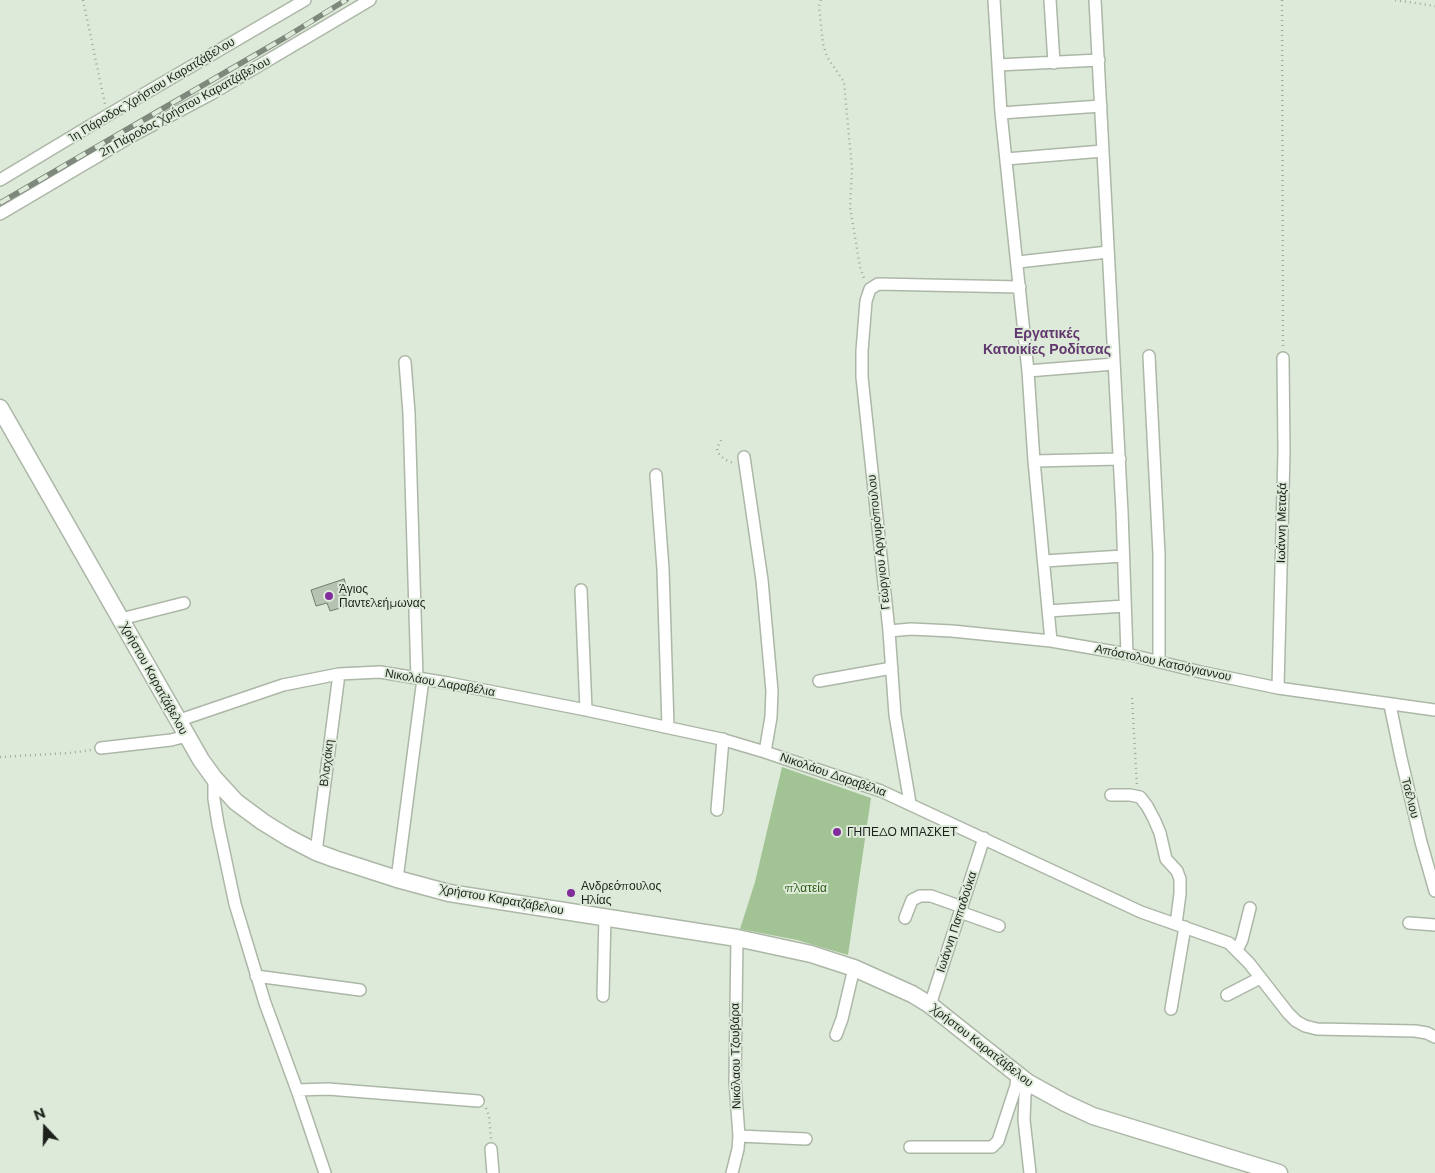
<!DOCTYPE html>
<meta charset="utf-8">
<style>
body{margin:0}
#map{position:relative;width:1435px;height:1173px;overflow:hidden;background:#deead9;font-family:Montserrat,sans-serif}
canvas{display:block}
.north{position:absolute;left:20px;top:1103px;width:50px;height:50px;-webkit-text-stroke:4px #deead9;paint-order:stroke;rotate:339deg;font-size:14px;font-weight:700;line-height:20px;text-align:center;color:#1c211b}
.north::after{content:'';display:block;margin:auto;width:18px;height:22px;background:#1c211b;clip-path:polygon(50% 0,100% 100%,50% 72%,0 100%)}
</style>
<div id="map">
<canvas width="1435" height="1173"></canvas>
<div class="north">N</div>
</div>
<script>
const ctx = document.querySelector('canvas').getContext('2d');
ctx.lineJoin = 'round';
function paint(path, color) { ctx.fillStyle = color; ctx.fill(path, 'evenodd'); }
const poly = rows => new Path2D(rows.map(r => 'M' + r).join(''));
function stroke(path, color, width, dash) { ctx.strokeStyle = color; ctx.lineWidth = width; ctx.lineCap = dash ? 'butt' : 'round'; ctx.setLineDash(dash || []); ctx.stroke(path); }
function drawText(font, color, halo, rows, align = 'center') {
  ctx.font = font + ' Montserrat,sans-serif'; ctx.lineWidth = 4; ctx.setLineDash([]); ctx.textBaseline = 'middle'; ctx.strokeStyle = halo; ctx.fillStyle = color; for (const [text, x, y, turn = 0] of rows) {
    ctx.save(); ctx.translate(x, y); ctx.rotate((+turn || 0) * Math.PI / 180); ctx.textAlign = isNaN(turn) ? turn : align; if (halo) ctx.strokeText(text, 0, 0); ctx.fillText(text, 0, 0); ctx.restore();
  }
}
paint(poly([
 [782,767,871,798,848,955,797,940,740,929,755,882]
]), '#a2c495');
const building = poly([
 [344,579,349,594,340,597,344,607,330,611,327,603,316,606,311,590,344,579]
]);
paint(building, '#b6c2b2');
stroke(building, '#747e70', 1);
const street = poly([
 [994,0,1001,113,1028,371,1034,461,1051,641],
 [1050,0,1054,63],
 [1095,0,1122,512,1127,654],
 [998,65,1099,60],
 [1001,113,1101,106],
 [1006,159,1103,151],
 [0,180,108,115,305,0],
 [0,214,132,136,211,94,370,0],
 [1018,262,1108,252],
 [1149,356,1159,554,1159,662],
 [405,362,409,413,417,678],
 [1028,371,1114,364],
 [744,457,762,580,772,691,771,717,765,752],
 [1034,461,1120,459],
 [656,475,663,569,668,726],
 [1044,561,1123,556],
 [581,590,586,710],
 [1048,611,1125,606],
 [121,619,184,603],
 [889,631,911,629,952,631,1051,641,1127,654,1201,672,1278,688,1435,710],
 [819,681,892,668],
 [1278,688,1284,451,1283,358],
 [1390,705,1401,758,1421,842,1435,891],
 [177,721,283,685,339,674,380,672,448,683,586,710,721,739,765,752,881,791,1141,912,1229,943,1249,963,1288,1013,1296,1021,1305,1026,1317,1029,1415,1031,1427,1033,1435,1037],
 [101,748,171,740,187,736],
 [214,778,214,799,218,824,235,904,265,1003,297,1090,325,1173],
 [1111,795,1130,795,1140,797,1147,806,1154,819,1160,833,1166,859,1177,871,1180,879,1180,894,1176,924],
 [910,803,895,715,889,631,862,377,862,351,866,301,870,289,878,284,1020,287],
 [717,810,723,739],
 [316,852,339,674],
 [397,879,423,679],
 [960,912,999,926],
 [905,918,912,900,920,896,931,896,962,907],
 [1409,923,1435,925],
 [1237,950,1242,940,1250,908],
 [256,976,360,990],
 [1227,995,1260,978],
 [603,996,605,917],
 [930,1005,984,838],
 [1171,1009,1185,927],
 [836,1035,842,1019,854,968],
 [1027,1082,1025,1096,1024,1120,1030,1173],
 [297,1090,328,1089,478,1101],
 [739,1136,806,1139],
 [910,1147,992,1147,998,1141,1016,1086,1017,1074],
 [491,1149,493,1173],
 [732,1173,738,1149,739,1136,735,1082,737,938]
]);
const secondary = poly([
 [0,408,201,760,214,778,236,802,263,822,289,838,316,852,335,859,397,879,449,893,737,938,811,954,854,968,912,994,930,1005,1027,1082,1065,1103,1093,1116,1279,1173]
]);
stroke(street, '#acb7a7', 14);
stroke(secondary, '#acb7a7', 19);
stroke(poly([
 [83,0,105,104],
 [821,0,819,6,823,44,827,57,844,82,852,169,850,207,860,267,864,278],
 [1282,0,1283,346],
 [1395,0,1435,6],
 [721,440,717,448,718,453,724,459,733,463],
 [1132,698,1137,786],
 [0,757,69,753,91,750],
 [486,1108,489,1116,491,1139]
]), '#a0aa9c', 2.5, [1, 4]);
stroke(street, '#fff', 11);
stroke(secondary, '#fff', 16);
const rail = poly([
 [0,203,286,37,346,0]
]);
stroke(rail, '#7f887c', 5.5);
stroke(rail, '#deead9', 4, [11]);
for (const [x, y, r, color] of [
 [329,596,5,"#822d9c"],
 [837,832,5,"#822d9c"],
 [571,893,5,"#822d9c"]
]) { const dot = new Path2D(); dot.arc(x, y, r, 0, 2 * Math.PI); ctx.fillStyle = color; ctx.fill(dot); stroke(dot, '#deead9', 2); }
drawText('12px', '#1c211b', '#deead9', [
 ["1η Πάροδος Χρήστου Καρατζάβελου",152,90,-31],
 ["2η Πάροδος Χρήστου Καρατζάβελου",185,107,-29],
 ["Ιωάννη Μεταξά",1282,523,-89],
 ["Γεώργιου Αργυρόπουλου",879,542,-96],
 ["Απόστολου Κατσόγιαννου",1163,663,12],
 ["Χρήστου Καρατζάβελου",154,679,61],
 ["Νικολάου Δαραβέλια",440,683,10],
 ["Βλαχάκη",327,763,-83],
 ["Νικολάου Δαραβέλια",833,775,19],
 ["Τσέλιου",1410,798,76],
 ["Χρήστου Καρατζάβελου",502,900,10],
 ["Ιωάννη Παπαδούκα",957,922,-72],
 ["Χρήστου Καρατζάβελου",982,1046,38],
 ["Νικόλαου Τζουβάρα",736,1056,-91]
]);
drawText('12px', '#1c211b', '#deead9', [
 ["Άγιος",339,589],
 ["Παντελεήμωνας",339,603],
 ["ΓΗΠΕΔΟ ΜΠΑΣΚΕΤ",847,832],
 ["Ανδρεόπουλος",581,886],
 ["Ηλίας",581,900]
], 'left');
drawText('12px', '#2a5a0f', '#deead9', [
 ["πλατεία",806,888]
]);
drawText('bold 14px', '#60376e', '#deead9', [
 ["Εργατικές",1047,334],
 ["Κατοικίες Ροδίτσας",1047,350]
]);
</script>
